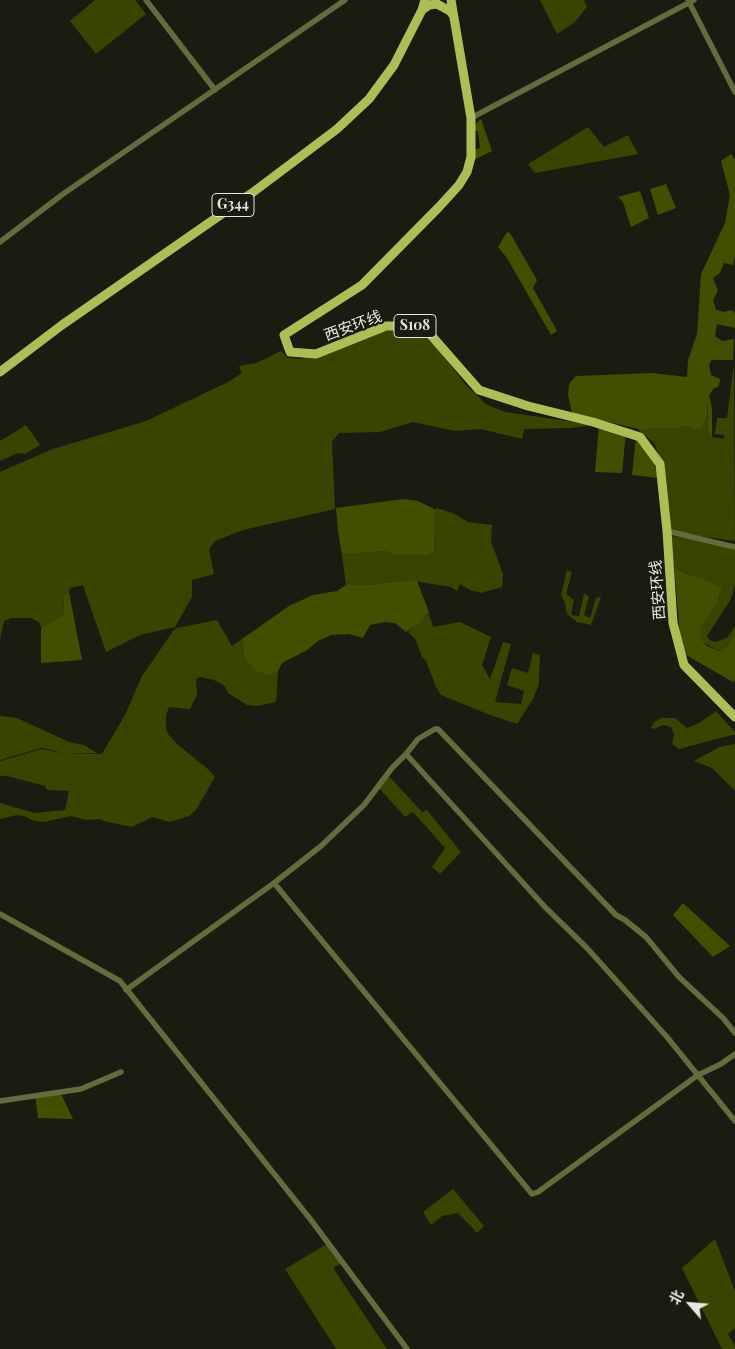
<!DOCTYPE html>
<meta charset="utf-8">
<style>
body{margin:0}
#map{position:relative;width:735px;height:1349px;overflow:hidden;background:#1a1c12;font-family:"Playfair Display","Noto Sans SC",serif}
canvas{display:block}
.north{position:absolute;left:665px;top:1279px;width:50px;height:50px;-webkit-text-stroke:4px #1a1c12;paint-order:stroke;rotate:297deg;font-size:14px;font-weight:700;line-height:20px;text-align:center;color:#e7e9e1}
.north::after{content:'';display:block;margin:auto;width:18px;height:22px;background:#e7e9e1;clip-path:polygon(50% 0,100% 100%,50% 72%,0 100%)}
</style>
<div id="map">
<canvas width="735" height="1349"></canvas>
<div class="north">北</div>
</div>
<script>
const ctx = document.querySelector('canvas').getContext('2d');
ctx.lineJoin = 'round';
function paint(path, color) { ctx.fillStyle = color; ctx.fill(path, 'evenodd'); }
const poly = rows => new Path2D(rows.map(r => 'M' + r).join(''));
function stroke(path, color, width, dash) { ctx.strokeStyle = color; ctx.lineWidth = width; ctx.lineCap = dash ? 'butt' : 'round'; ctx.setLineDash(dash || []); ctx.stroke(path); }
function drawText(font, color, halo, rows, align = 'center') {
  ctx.font = font + ' "Playfair Display","Noto Sans SC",serif'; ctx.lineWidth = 4.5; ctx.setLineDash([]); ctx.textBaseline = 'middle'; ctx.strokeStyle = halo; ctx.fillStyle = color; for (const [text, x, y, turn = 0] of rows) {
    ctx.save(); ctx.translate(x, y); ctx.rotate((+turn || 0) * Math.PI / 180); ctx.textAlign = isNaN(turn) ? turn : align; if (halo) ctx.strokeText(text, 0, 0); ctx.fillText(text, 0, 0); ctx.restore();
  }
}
paint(poly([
 [95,0,135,0,146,14,96,54,70,21],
 [540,0,584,0,587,7,574,23,557,34],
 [588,127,604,147,628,135,638,154,535,173,528,164],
 [403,327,416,329,429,336,465,384,487,405,505,412,594,425,570,428,524,429,522,439,481,429,455,431,413,422,380,432,339,433,332,442,335,509,243,530,215,541,209,549,214,574,192,580,192,597,175,627,140,635,106,652,83,585,70,588,69,592,64,595,63,616,58,620,41,628,39,622,31,618,11,618,4,621,0,640,0,472,50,450,146,421,228,382,242,373,239,366,256,363,281,351,288,358,301,359,357,338],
 [734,363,735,541,671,532,664,469,654,443,641,432,651,428,672,429,685,426,693,429,707,403,708,432,712,437,724,439,724,435,715,434,717,418,727,418],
 [26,425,40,445,25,454,18,453,0,461,0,441],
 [436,508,453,513,468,522,492,525,491,541,503,574,502,587,481,593,470,590,460,584,457,591,451,587,407,580,371,585,346,585,342,555,386,551,395,555,434,552],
 [671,536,735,544,735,585,731,599,707,636,710,640,716,642,727,638,735,626,735,634,726,647,720,651,704,643,701,636,701,626,720,596,699,577,688,575,678,569,673,562],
 [567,570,572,572,566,594,574,600,571,615,579,616,584,594,589,596,584,615,590,618,596,598,601,597,591,625,577,622,567,614,565,603,561,595],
 [429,613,433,627,460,622,491,637,482,665,490,679,503,642,511,644,495,702,521,704,524,691,507,685,512,668,528,673,533,653,539,655,540,654,539,684,533,699,517,724,490,715,441,695,436,687,426,661,422,657,416,640,408,632],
 [217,620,232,646,242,639,244,656,270,674,278,671,276,702,257,706,247,705,228,693,225,686,214,680,200,677,196,679,197,695,190,709,169,707,166,715,166,729,168,734,177,744,209,770,215,777,196,810,189,816,170,822,152,817,132,827,108,822,99,819,86,820,71,816,44,822,34,821,24,816,17,815,0,819,0,803,34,813,65,810,69,791,47,790,45,786,7,776,0,776,0,761,42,749,63,753,102,754,125,715,142,676,173,631,177,628],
 [716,711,735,732,735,735,732,735,679,749,672,744,674,734,671,727,663,725,654,729,651,728,654,722,661,718,675,718,687,728,699,723],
 [0,716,17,718,69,742,84,745,97,753,64,753,42,748,0,760],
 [735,744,735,791,712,768,694,761,719,747],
 [387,774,422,812,427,810,461,852,440,874,432,867,445,848,413,812,405,817,378,787],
 [453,1189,484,1226,477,1233,458,1213,442,1216,431,1225,423,1212],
 [715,1239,735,1291,735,1328,728,1334,735,1346,735,1349,722,1349,682,1268],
 [327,1244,342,1263,333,1268,387,1349,336,1349,285,1269]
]), '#3a4300');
paint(poly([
 [481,119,492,151,474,160,473,150,480,148,478,131,473,131,472,127],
 [731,154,735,160,735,256,733,265,724,263,720,273,713,278,718,291,713,300,716,310,724,312,732,310,735,313,735,328,717,324,715,336,722,341,734,339,733,360,712,360,709,364,711,375,720,379,719,386,713,389,709,396,712,408,712,437,708,432,708,404,707,416,700,429,693,429,685,426,672,429,651,428,641,432,638,429,572,413,568,395,569,384,576,376,652,373,687,377,688,360,697,334,701,274,725,223,730,195,721,161],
 [666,184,676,208,658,215,650,189],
 [640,191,649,218,631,227,623,202,618,197],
 [507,232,510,233,537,280,533,288,557,331,551,335,507,258,498,247],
 [599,425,626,431,622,473,595,472],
 [636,437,653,457,658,478,632,475],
 [403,499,418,501,436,510,434,552,426,555,395,555,386,551,342,555,338,532,336,508],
 [674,564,678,569,688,575,699,577,722,588,716,605,701,626,701,636,704,643,707,646,720,651,726,647,735,634,735,680,733,682,686,655,680,636],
 [407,580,417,581,429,612,419,623,406,632,395,623,385,622,370,625,363,638,349,634,331,635,318,641,307,650,282,663,278,671,270,675,255,670,244,656,242,639,289,606,313,595,337,591,346,585,371,585],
 [69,592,82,660,41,663,41,628,63,616,64,595],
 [683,903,730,946,713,957,673,915],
 [60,1092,73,1119,38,1118,35,1093]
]), '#444e00');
stroke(poly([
 [146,0,215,90],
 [688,0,735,92],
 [471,118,694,0],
 [0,242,63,194,345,0],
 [667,531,735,547],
 [406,754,545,907,587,948,667,1037,735,1121],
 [274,883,532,1194,538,1192,698,1075,721,1064,735,1054],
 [0,914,120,981,311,1220,407,1349],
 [126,990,274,883,321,846,364,805,392,768,406,754,418,739,435,729,438,729,616,915,625,920,646,937,679,977,723,1018,735,1033],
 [0,1101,81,1089,121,1072]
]), '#636c3c', 5.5);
stroke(poly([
 [451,0,471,118,471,157,467,172,459,185,439,207,362,285,284,335,290,352,316,354,386,326,423,326,479,390,528,406,593,422,640,437,660,464,667,531,673,623,684,665,735,717],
 [422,10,429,5,437,4,450,11,453,15],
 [0,372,62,325,252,193,337,129,369,99,394,65,422,10,425,0]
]), '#acbf57', 9);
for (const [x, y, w] of [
 [233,205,42],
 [415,326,42]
]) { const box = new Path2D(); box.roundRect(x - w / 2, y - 11.5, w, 23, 4); ctx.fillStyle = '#1a1c12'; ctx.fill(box); stroke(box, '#e7e9e1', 1); }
drawText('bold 14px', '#e7e9e1', null, [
 ["G344",233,205],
 ["S108",415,326]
]);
drawText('15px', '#e7e9e1', '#1a1c12', [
 ["西安环线",353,326,-20],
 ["西安环线",658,590,-94]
]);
</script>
